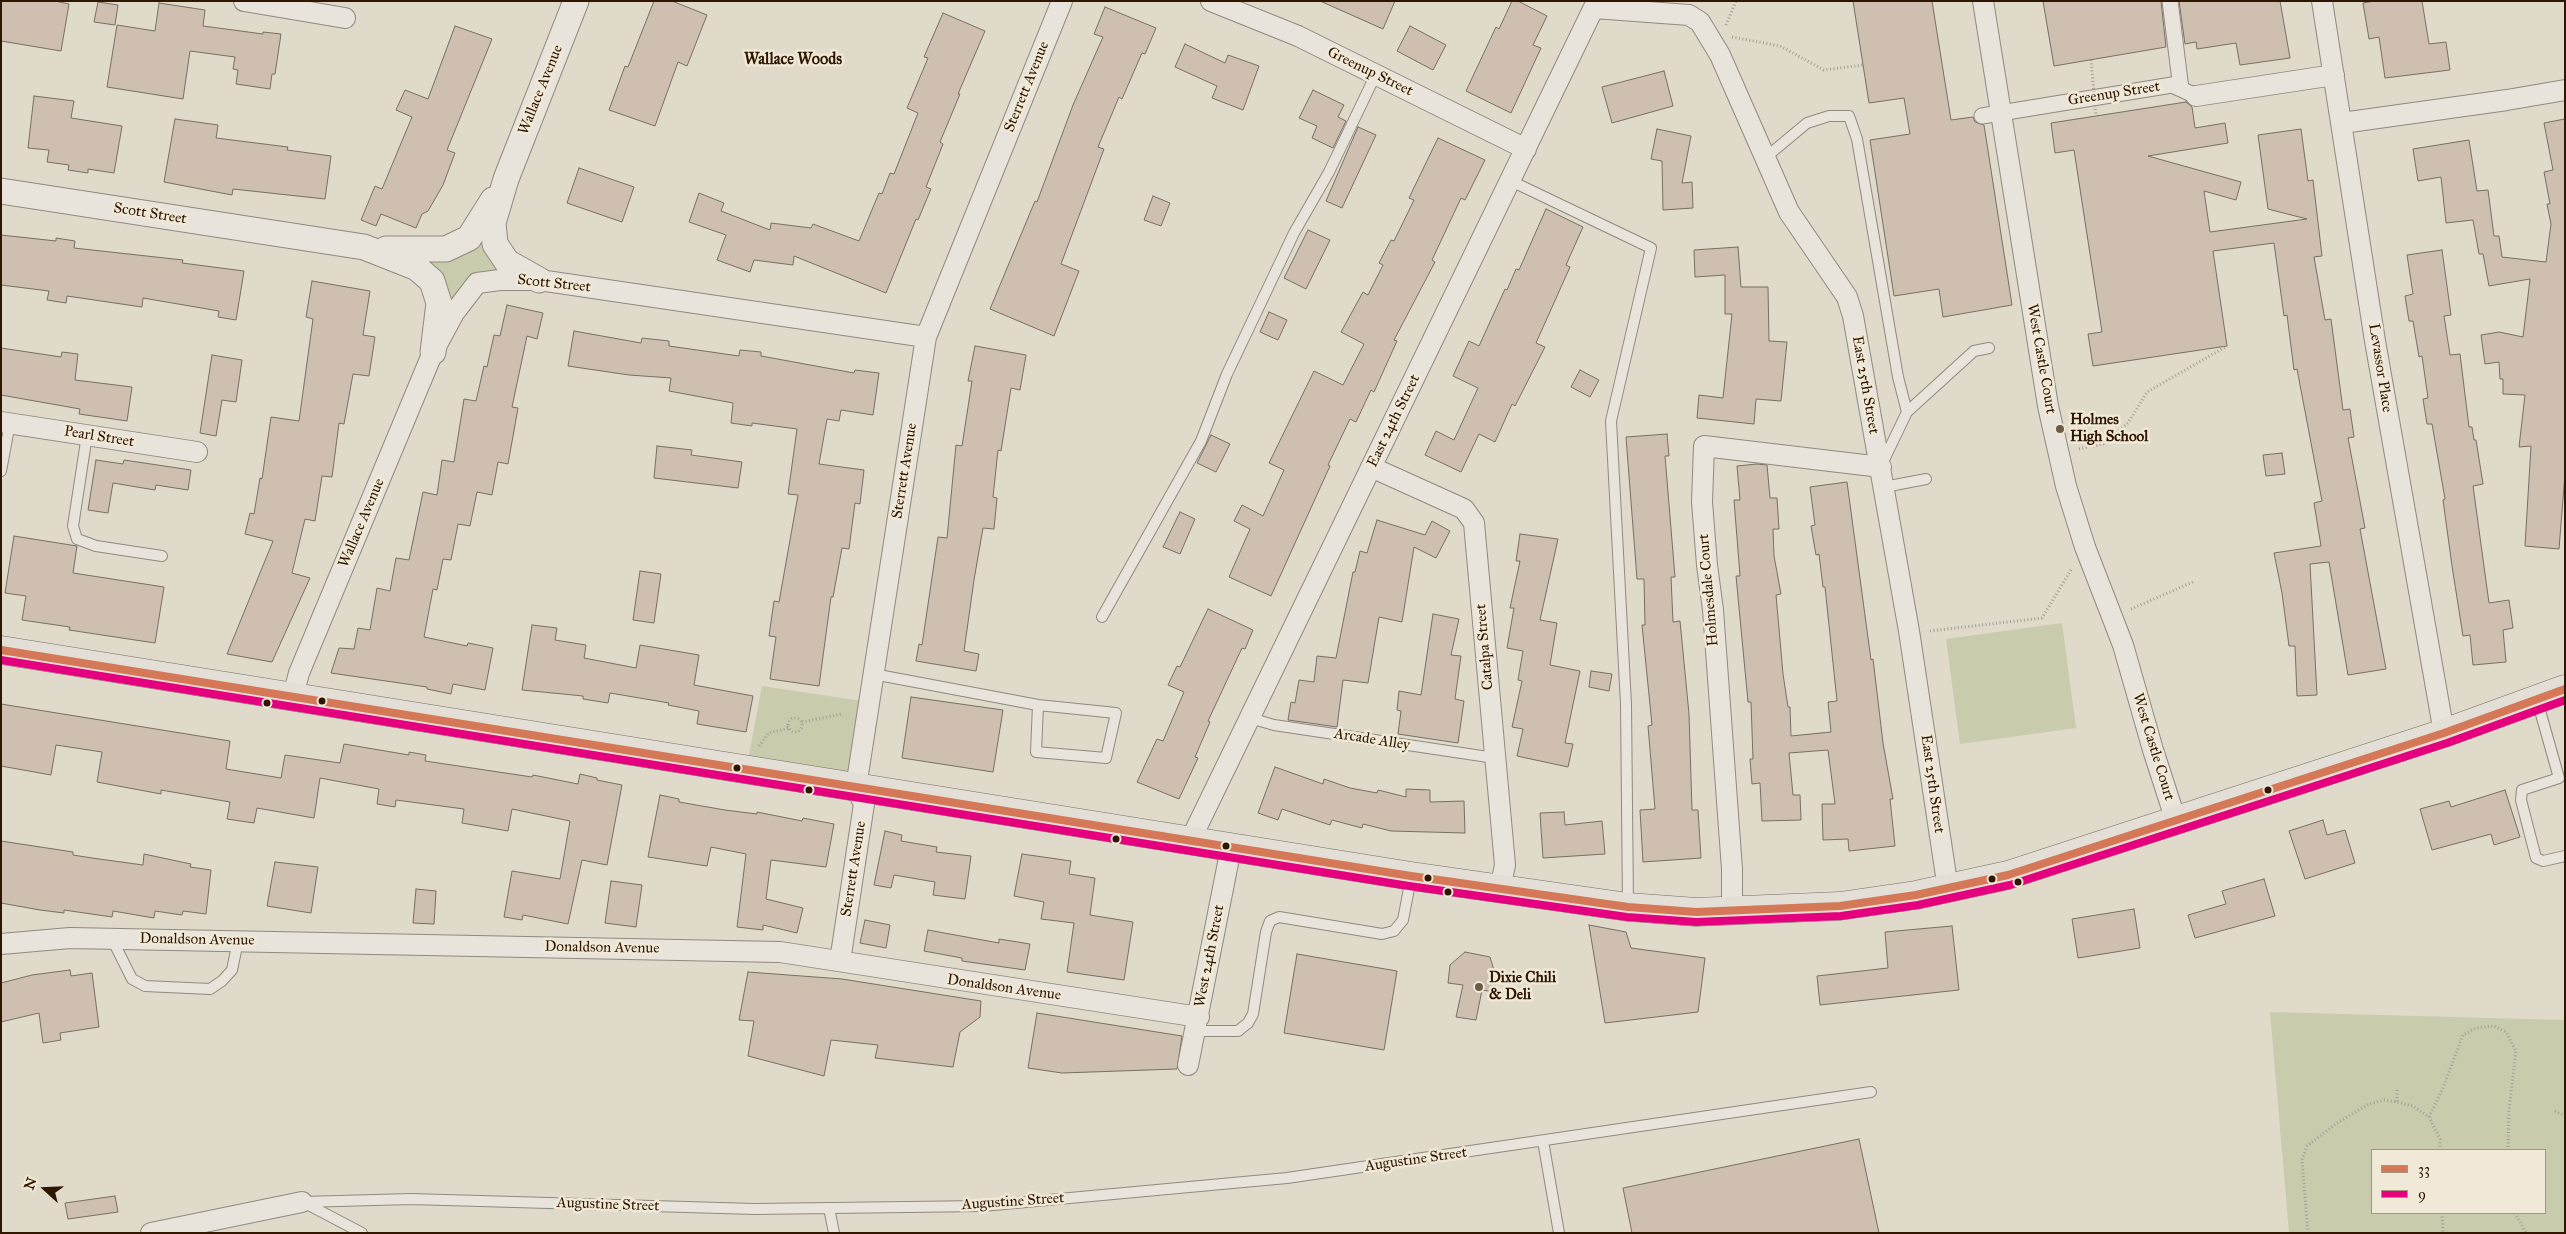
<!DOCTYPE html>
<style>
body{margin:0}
#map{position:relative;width:2566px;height:1234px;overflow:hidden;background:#e0daca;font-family:"IM FELL Great Primer",serif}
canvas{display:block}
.frame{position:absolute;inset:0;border:2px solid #2e1601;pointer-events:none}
.legend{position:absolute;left:2371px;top:1149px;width:175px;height:65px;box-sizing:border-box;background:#f1e9d7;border:1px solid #a39581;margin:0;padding:6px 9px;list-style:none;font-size:15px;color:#2e1601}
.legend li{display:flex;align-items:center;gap:10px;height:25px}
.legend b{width:25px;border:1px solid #a39581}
.north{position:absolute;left:20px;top:1164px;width:50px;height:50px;-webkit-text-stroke:4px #f1e9d7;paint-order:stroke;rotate:290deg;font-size:14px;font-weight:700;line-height:20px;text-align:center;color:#2e1601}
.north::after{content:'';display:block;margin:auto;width:18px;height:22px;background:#2e1601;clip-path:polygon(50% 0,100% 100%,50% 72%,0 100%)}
</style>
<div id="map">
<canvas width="2566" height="1234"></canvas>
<div class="frame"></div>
<ul class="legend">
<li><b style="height:6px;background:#d47857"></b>33</li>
<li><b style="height:6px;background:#e5007d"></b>9</li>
</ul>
<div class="north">N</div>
</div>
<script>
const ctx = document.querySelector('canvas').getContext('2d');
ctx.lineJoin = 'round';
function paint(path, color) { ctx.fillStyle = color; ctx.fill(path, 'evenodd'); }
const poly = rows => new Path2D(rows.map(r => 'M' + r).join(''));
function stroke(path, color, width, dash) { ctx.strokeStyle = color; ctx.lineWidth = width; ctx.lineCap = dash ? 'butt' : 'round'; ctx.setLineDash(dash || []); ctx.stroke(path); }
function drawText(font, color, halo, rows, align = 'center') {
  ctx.font = font + ' "IM FELL Great Primer",serif'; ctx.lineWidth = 5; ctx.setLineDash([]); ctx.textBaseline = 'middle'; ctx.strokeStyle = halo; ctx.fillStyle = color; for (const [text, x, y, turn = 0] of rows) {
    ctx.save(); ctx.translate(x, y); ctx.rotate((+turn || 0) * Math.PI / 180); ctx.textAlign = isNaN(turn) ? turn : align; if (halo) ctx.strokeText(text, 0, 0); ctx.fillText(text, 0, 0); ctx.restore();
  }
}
paint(poly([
 [506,179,500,280,454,313,419,250,446,249],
 [2062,623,2076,728,1960,744,1946,639],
 [762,686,869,702,856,787,746,770],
 [2270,1012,2565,1020,2565,1233,2289,1233],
 [2545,1150,2545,1213,2372,1213,2372,1150]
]), '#c8ccac');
const building = poly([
 [1,1,55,1,69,4,61,51,1,41,1,1],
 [654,1,672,1,707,15,687,66,678,62,655,126,609,110,625,66,628,67,654,1],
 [1320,1,1395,1,1383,29,1320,1],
 [1512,1,1518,1,1547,16,1533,45,1541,48,1511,113,1466,91,1496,27,1499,29,1512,1],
 [1853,1,1932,1,1951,120,1973,117,1975,122,1984,125,2012,305,1943,317,1939,289,1894,296,1870,140,1910,134,1904,98,1869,103,1853,1],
 [2043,1,2161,1,2166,47,2054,66,2043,1],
 [2179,1,2280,1,2290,58,2240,65,2236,43,2197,49,2196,42,2185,44,2179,1],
 [2374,1,2422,1,2429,44,2446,42,2450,70,2385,78,2379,37,2369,39,2363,3,2374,1],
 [98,2,118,5,115,25,94,22,98,2],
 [159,3,205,10,203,26,263,34,263,32,281,34,275,74,272,74,270,89,236,84,238,70,233,69,235,57,190,51,183,99,107,87,117,25,155,31,159,3],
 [1105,7,1156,28,1145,54,1142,53,1122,99,1119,97,1098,147,1104,149,1061,264,1079,271,1054,336,990,309,1035,201,1037,202,1073,105,1103,37,1094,34,1105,7],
 [943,13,985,31,958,94,960,94,940,142,943,144,926,187,931,189,918,220,916,219,886,293,794,256,793,265,754,260,750,272,717,260,726,235,689,222,699,193,724,203,721,211,770,230,771,223,811,228,813,224,859,241,879,193,882,194,890,173,894,174,918,113,907,108,928,58,924,57,943,13],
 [455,26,492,39,447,150,455,153,443,185,428,211,422,214,416,228,381,214,376,226,361,220,375,186,382,189,412,117,396,110,405,90,428,99,455,26],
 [1410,26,1446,45,1433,70,1397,51,1410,26],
 [1185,44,1225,63,1228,55,1259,66,1243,110,1212,98,1217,86,1175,67,1185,44],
 [1664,71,1673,106,1612,123,1602,87,1664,71],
 [1313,90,1344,105,1338,117,1346,121,1333,148,1312,138,1317,126,1299,118,1313,90],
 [34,96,74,101,71,118,122,126,114,173,88,169,88,173,68,170,69,165,47,162,49,150,28,148,34,96],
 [2186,102,2192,107,2195,128,2225,123,2228,143,2148,156,2241,182,2236,200,2204,191,2210,232,2307,219,2268,209,2258,135,2301,129,2308,181,2313,180,2322,256,2314,257,2325,320,2331,319,2343,410,2350,409,2354,437,2348,438,2365,528,2360,529,2386,669,2348,675,2329,562,2310,564,2317,695,2297,696,2295,646,2289,646,2282,593,2274,553,2321,546,2314,503,2322,501,2297,369,2294,370,2287,315,2284,316,2274,243,2213,251,2227,346,2093,366,2088,334,2102,332,2074,150,2055,153,2051,123,2186,102],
 [175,119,218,125,216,138,288,147,287,150,331,156,325,199,233,189,232,195,164,182,175,119],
 [2565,119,2565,474,2559,549,2525,546,2531,446,2519,447,2525,395,2503,394,2503,379,2500,379,2499,362,2485,364,2481,335,2499,332,2523,337,2530,279,2489,286,2483,254,2479,254,2473,220,2446,223,2441,177,2418,181,2413,149,2469,140,2477,191,2488,190,2494,236,2499,236,2502,257,2546,262,2551,224,2547,204,2550,204,2544,172,2553,170,2544,123,2565,119],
 [1358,127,1376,135,1342,208,1326,201,1358,127],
 [1657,129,1691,136,1682,183,1692,182,1693,208,1663,210,1662,161,1651,159,1657,129],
 [1438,138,1485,160,1465,200,1461,198,1432,260,1435,262,1394,340,1397,341,1374,392,1371,390,1356,422,1350,419,1328,465,1330,466,1271,596,1229,577,1250,529,1234,521,1242,505,1263,516,1284,470,1269,463,1314,371,1343,385,1364,344,1341,332,1363,292,1368,295,1383,265,1379,263,1391,240,1394,241,1414,200,1409,198,1438,138],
 [579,168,634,187,622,222,567,203,579,168],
 [1153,196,1170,203,1161,226,1144,220,1153,196],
 [1546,209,1583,227,1566,265,1570,267,1536,343,1545,347,1515,406,1512,404,1495,442,1479,434,1461,472,1425,455,1436,431,1454,440,1478,388,1453,376,1469,341,1479,346,1505,289,1507,290,1516,269,1519,270,1546,209],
 [1308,230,1330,240,1306,289,1284,278,1308,230],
 [1,235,56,241,56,238,75,241,74,248,183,260,182,263,244,271,236,320,218,317,219,311,143,298,142,307,67,296,66,303,47,300,49,291,1,285,1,235],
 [1738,247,1741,287,1768,287,1769,341,1787,342,1781,401,1756,399,1754,424,1697,418,1699,395,1723,398,1732,314,1725,314,1725,275,1695,277,1694,250,1738,247],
 [2442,250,2451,315,2444,316,2450,355,2460,354,2469,427,2472,427,2474,440,2476,440,2483,484,2473,486,2489,603,2509,600,2513,628,2503,630,2506,662,2473,665,2470,635,2463,636,2452,566,2443,500,2445,499,2432,424,2427,424,2423,399,2428,398,2422,356,2419,357,2413,321,2409,321,2405,296,2413,294,2407,255,2442,250],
 [312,281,370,291,363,335,375,337,369,376,353,374,344,424,339,423,332,477,322,476,315,521,305,519,292,573,310,578,272,662,227,654,273,541,245,534,250,513,254,514,260,478,262,479,271,417,299,421,313,319,306,317,312,281],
 [507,305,543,313,537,339,527,336,512,407,518,408,508,464,498,462,492,495,477,492,470,526,458,524,451,560,443,559,437,590,433,589,424,637,467,646,468,643,493,648,485,690,453,684,451,694,427,689,427,687,331,673,339,648,354,649,358,628,370,630,377,588,390,591,396,558,409,560,423,492,437,495,442,460,454,462,464,399,476,401,484,366,487,367,494,335,500,336,507,305],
 [1269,312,1287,320,1278,340,1260,332,1269,312],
 [574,331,641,343,642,338,669,341,669,346,739,356,740,350,761,352,761,356,854,373,855,370,879,373,873,415,841,410,839,421,827,419,819,464,864,470,860,504,855,503,849,549,842,548,833,597,831,597,819,686,770,679,776,637,769,636,774,601,779,602,798,495,788,494,797,429,752,423,752,426,731,423,733,403,669,391,671,378,629,375,568,366,574,331],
 [975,346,1026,355,1020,390,1011,388,1001,451,998,450,993,497,997,498,994,529,983,528,974,580,964,651,979,654,976,671,916,661,919,644,922,645,938,537,947,538,956,445,962,446,972,381,968,381,975,346],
 [1,348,61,357,62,352,78,354,75,380,132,387,127,421,79,414,80,409,1,395,1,348],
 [212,355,242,360,236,402,222,400,216,436,200,433,212,355],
 [1580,370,1599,380,1590,397,1571,387,1580,370],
 [1667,434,1669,456,1665,456,1675,577,1671,577,1673,622,1680,621,1689,714,1692,810,1698,810,1701,858,1643,862,1640,810,1655,809,1648,726,1652,725,1642,625,1645,625,1644,579,1637,579,1626,437,1667,434],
 [1211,435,1230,444,1216,472,1197,463,1211,435],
 [657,446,692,450,691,455,742,462,738,488,654,478,657,446],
 [2282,453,2285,474,2266,476,2263,455,2282,453],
 [96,460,123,464,124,460,191,470,188,490,156,485,155,490,113,483,108,513,88,510,96,460],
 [1757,464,1767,465,1770,498,1777,498,1779,529,1773,529,1774,556,1781,594,1776,595,1783,674,1788,707,1790,707,1791,736,1831,732,1828,702,1837,701,1825,587,1823,587,1819,554,1816,555,1811,526,1815,525,1810,487,1847,482,1871,660,1873,659,1883,743,1893,799,1890,799,1895,846,1849,851,1848,839,1823,840,1822,804,1835,804,1828,750,1789,753,1793,795,1800,795,1801,820,1762,821,1760,783,1752,784,1750,759,1753,759,1751,702,1748,702,1736,576,1740,576,1734,500,1740,500,1737,466,1757,464],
 [1180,512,1195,519,1180,554,1163,547,1180,512],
 [1377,520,1425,535,1432,521,1450,531,1436,558,1414,547,1402,622,1379,617,1368,683,1343,680,1337,727,1288,720,1291,702,1295,703,1299,680,1314,682,1317,656,1336,658,1353,572,1355,572,1360,551,1367,553,1377,520],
 [1520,534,1558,539,1540,620,1557,623,1550,665,1580,671,1565,743,1573,744,1568,767,1517,756,1523,729,1512,727,1522,681,1518,680,1523,651,1507,648,1514,608,1510,608,1520,561,1516,561,1520,534],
 [14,536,77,546,73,573,164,587,155,643,69,630,70,627,22,620,26,596,5,593,14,536],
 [640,571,661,574,654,623,633,620,640,571],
 [1208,609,1253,630,1245,649,1242,648,1208,721,1210,722,1195,757,1198,758,1179,799,1137,782,1157,739,1163,741,1184,692,1168,685,1177,666,1180,667,1208,609],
 [1433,614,1459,619,1451,655,1461,656,1455,699,1464,701,1458,743,1398,734,1401,711,1397,710,1399,691,1421,695,1433,614],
 [532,625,557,628,555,640,586,645,584,658,636,668,640,645,699,655,694,685,753,696,746,732,697,724,699,711,668,705,669,703,610,693,608,703,583,699,583,696,522,690,532,625],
 [1591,671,1612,674,1609,691,1589,687,1591,671],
 [911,697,1003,710,993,772,902,758,911,697],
 [1,704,230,741,226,769,281,778,285,755,340,763,344,744,409,755,409,752,426,755,425,761,532,777,533,775,578,784,580,774,597,778,597,780,622,785,607,865,582,860,568,924,523,915,522,920,504,917,512,871,560,879,570,821,512,809,508,831,462,823,464,809,396,800,395,807,377,804,379,789,320,778,314,818,257,808,254,823,227,819,230,802,161,790,161,794,97,782,102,752,56,745,51,775,1,766,1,704],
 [1275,767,1323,784,1324,779,1350,788,1377,793,1378,790,1406,797,1406,789,1430,790,1430,802,1464,801,1465,833,1391,831,1363,824,1362,828,1332,820,1330,825,1282,809,1278,820,1258,813,1275,767],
 [2505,790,2520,837,2494,845,2491,834,2432,850,2420,809,2449,801,2451,807,2505,790],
 [660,795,679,799,679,802,725,810,757,814,757,812,802,821,803,818,834,824,826,867,771,860,766,899,803,908,797,933,763,925,763,930,737,927,746,854,711,847,707,866,648,857,660,795],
 [1564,812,1565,825,1602,821,1605,854,1543,858,1540,813,1564,812],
 [2323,820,2327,835,2345,830,2355,863,2305,879,2289,831,2323,820],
 [885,831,902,835,901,841,937,847,936,852,971,856,965,899,933,895,935,882,894,875,891,888,874,885,885,831],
 [1,841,73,852,73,855,92,858,143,865,144,854,191,864,190,867,211,870,206,914,183,911,182,915,155,911,154,918,113,911,112,917,64,910,64,913,40,910,1,903,1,841],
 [1022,854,1071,861,1069,874,1095,878,1090,915,1133,922,1124,980,1067,972,1074,923,1041,919,1044,902,1014,896,1022,854],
 [275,862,318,867,311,913,267,906,275,862],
 [2264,879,2275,916,2195,938,2188,915,2226,904,2222,891,2264,879],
 [611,881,642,885,636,927,605,923,611,881],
 [416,889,436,891,434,924,413,923,416,889],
 [2134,909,2140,948,2078,958,2072,919,2134,909],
 [865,920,890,925,886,948,860,943,865,920],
 [1589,925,1626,932,1631,948,1705,958,1698,1012,1605,1023,1589,925],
 [1952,926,1959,990,1820,1005,1817,976,1888,968,1885,932,1952,926],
 [928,930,999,943,999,939,1030,944,1025,970,962,961,962,958,924,951,928,930],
 [1465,952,1490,957,1496,977,1494,992,1482,990,1476,1020,1456,1017,1463,985,1448,983,1450,965,1465,952],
 [1297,954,1397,971,1384,1050,1284,1033,1297,954],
 [70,970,71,976,92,973,99,1027,60,1033,61,1040,43,1043,39,1013,1,1022,1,983,32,975,70,970],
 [748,972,842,979,981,1001,980,1017,960,1032,953,1067,875,1058,878,1045,831,1040,824,1076,748,1056,754,1021,739,1020,748,972],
 [1037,1013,1182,1036,1177,1069,1062,1073,1028,1068,1037,1013],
 [1859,1139,1879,1233,1632,1233,1623,1188,1859,1139],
 [115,1196,118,1212,68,1219,65,1203,115,1196]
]);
paint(building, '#cebfb1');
stroke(building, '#766f64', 1);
const service = poly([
 [1765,158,1807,123,1829,116,1849,116,1857,139,1898,377,1907,412],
 [1511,181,1651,248,1611,421,1626,704,1628,906],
 [87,435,73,526,77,539,96,546,162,556],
 [1882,464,1907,412,1974,351,1989,348],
 [1,471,10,423],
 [1884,487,1926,479],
 [1102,617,1201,441,1227,374,1294,233,1329,172,1376,74],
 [873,674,1038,705,1116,713,1106,758,1036,752,1038,705],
 [2537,700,2559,778,2522,790,2521,800,2536,858,2543,861,2565,856],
 [1250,718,1274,725,1495,758],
 [112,939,132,979,145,986,210,989,222,981,232,970,238,941],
 [1196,1031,1238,1031,1248,1023,1253,1014,1266,932,1270,921,1279,917,1382,934,1394,931,1403,920,1411,878],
 [1543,1141,1559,1233],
 [302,1202,411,1199,755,1209,983,1206,1287,1178,1871,1092],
 [303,1202,362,1233],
 [829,1208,834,1233]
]);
const pedestrian = poly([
 [2170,1,2181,89],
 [1982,116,2172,85,2196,96]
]);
const minor = poly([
 [244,1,345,18],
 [1211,1,1298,36,1526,149],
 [1983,1,2048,406,2066,486,2085,547,2123,645,2153,750,2176,821],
 [2322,1,2375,341,2444,733],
 [1594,8,1689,15,1700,22,1720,55,1789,212,1847,297,1853,316,1909,631,1948,889],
 [2196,96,2334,75],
 [2342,123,2507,100,2565,90],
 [1,422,197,452],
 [1371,467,1464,509,1474,523,1505,865,1500,889],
 [293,696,299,673,433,352,454,313,477,283,500,280,539,280,926,337],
 [1190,841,1597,1],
 [1732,912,1732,869,1713,610,1707,565,1702,502,1704,446,1881,467],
 [1,944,70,938,780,952,1199,1017],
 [840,961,864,804,856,787,926,337,1062,1],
 [1188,1065,1231,848],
 [151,1233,302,1202]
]);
const tertiary = poly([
 [1,191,364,247,417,268,432,281,439,303,433,352],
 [386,249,446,249,469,238,493,200],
 [539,280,507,262,495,244,493,223,506,179,576,1]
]);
const primary = poly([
 [1,650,1411,876,1628,907,1696,912,1840,906,1916,895,2008,875,2444,733,2565,689]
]);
stroke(service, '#90897e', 12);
stroke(pedestrian, '#90897e', 17);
stroke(minor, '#90897e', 22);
stroke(tertiary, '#90897e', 27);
stroke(primary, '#766f64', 29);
stroke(poly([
 [1726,25,1736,1],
 [1732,37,1780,46,1824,70,1863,65],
 [2079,449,2103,444,2128,423,2147,392,2227,346],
 [2131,609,2193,582],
 [1930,631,2042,618,2072,568],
 '788 725a7 7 0 1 1 14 0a7 7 0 1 1-14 0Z',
 [802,722,842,714],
 [759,746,769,733,789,728],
 [2397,1090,2397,1102],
 [2555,1111,2565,1116],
 [2429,1117,2443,1088,2463,1035,2476,1028,2494,1026,2506,1032,2516,1051,2509,1110,2508,1150],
 [2442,1213,2443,1233],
 [2515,1213,2526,1233],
 [2308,1233,2302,1160,2307,1146,2337,1123,2369,1104,2384,1100,2397,1102,2413,1106,2429,1117,2440,1139,2440,1150]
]), '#a39e95', 3, [1, 2.5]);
stroke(service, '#e8e4dc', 10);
stroke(pedestrian, '#e8e4dc', 15);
stroke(minor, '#e8e4dc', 20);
stroke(tertiary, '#e8e4dc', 25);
stroke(primary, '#e3dfd6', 28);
stroke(poly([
 [2091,60,2096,116]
]), '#a39e95', 3, [1, 2.5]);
stroke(poly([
 [1,650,1411,876,1628,907,1696,912,1840,906,1916,895,2008,875,2444,733,2565,689]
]), '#d47857', 8);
stroke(poly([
 [1,660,1409,886,1627,917,1696,922,1841,916,1918,905,2010,885,2447,743,2565,700]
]), '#e5007d', 8);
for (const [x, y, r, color] of [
 [2060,429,5,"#6c5b47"],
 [322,701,4.5,"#2e1601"],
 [267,703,4.5,"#2e1601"],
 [737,768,4.5,"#2e1601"],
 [809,790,4.5,"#2e1601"],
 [2268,790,4.5,"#2e1601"],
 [1116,839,4.5,"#2e1601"],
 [1226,846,4.5,"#2e1601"],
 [1428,878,4.5,"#2e1601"],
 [1992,879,4.5,"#2e1601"],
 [2018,882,4.5,"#2e1601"],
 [1448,892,4.5,"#2e1601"],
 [1479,987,5,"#6c5b47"]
]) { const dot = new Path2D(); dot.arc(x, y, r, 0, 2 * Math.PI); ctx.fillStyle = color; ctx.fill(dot); stroke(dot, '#f1e9d7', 2); }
drawText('15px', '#2e1601', '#f1e9d7', [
 ["Greenup Street",1370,72,26],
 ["Sterrett Avenue",1027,87,-68],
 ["Wallace Avenue",541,90,-68],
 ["Greenup Street",2114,94,-9],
 ["Scott Street",150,214,9],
 ["Scott Street",554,284,6],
 ["West Castle Court",2041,359,80],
 ["Levassor Place",2380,368,81],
 ["East 25th Street",1865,385,80],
 ["East 24th Street",1394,421,-64],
 ["Pearl Street",99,437,9],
 ["Sterrett Avenue",905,471,-81],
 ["Wallace Avenue",362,523,-67],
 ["Holmesdale Court",1709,590,-95],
 ["Catalpa Street",1485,647,-95],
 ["Arcade Alley",1372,740,9],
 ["West Castle Court",2153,747,73],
 ["East 25th Street",1932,784,82],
 ["Sterrett Avenue",854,869,-81],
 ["Donaldson Avenue",197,940,1],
 ["Donaldson Avenue",602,948,1],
 ["West 24th Street",1210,956,-79],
 ["Donaldson Avenue",1004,988,8],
 ["Augustine Street",1416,1160,-8],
 ["Augustine Street",1013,1202,-4],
 ["Augustine Street",608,1205,2]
]);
drawText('bold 15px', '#2e1601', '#f1e9d7', [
 ["Holmes",2070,420],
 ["High School",2070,437],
 ["Dixie Chili",1489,978],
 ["& Deli",1489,995]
], 'left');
drawText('bold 16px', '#2e1601', '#f1e9d7', [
 ["Wallace Woods",793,60]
]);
</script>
